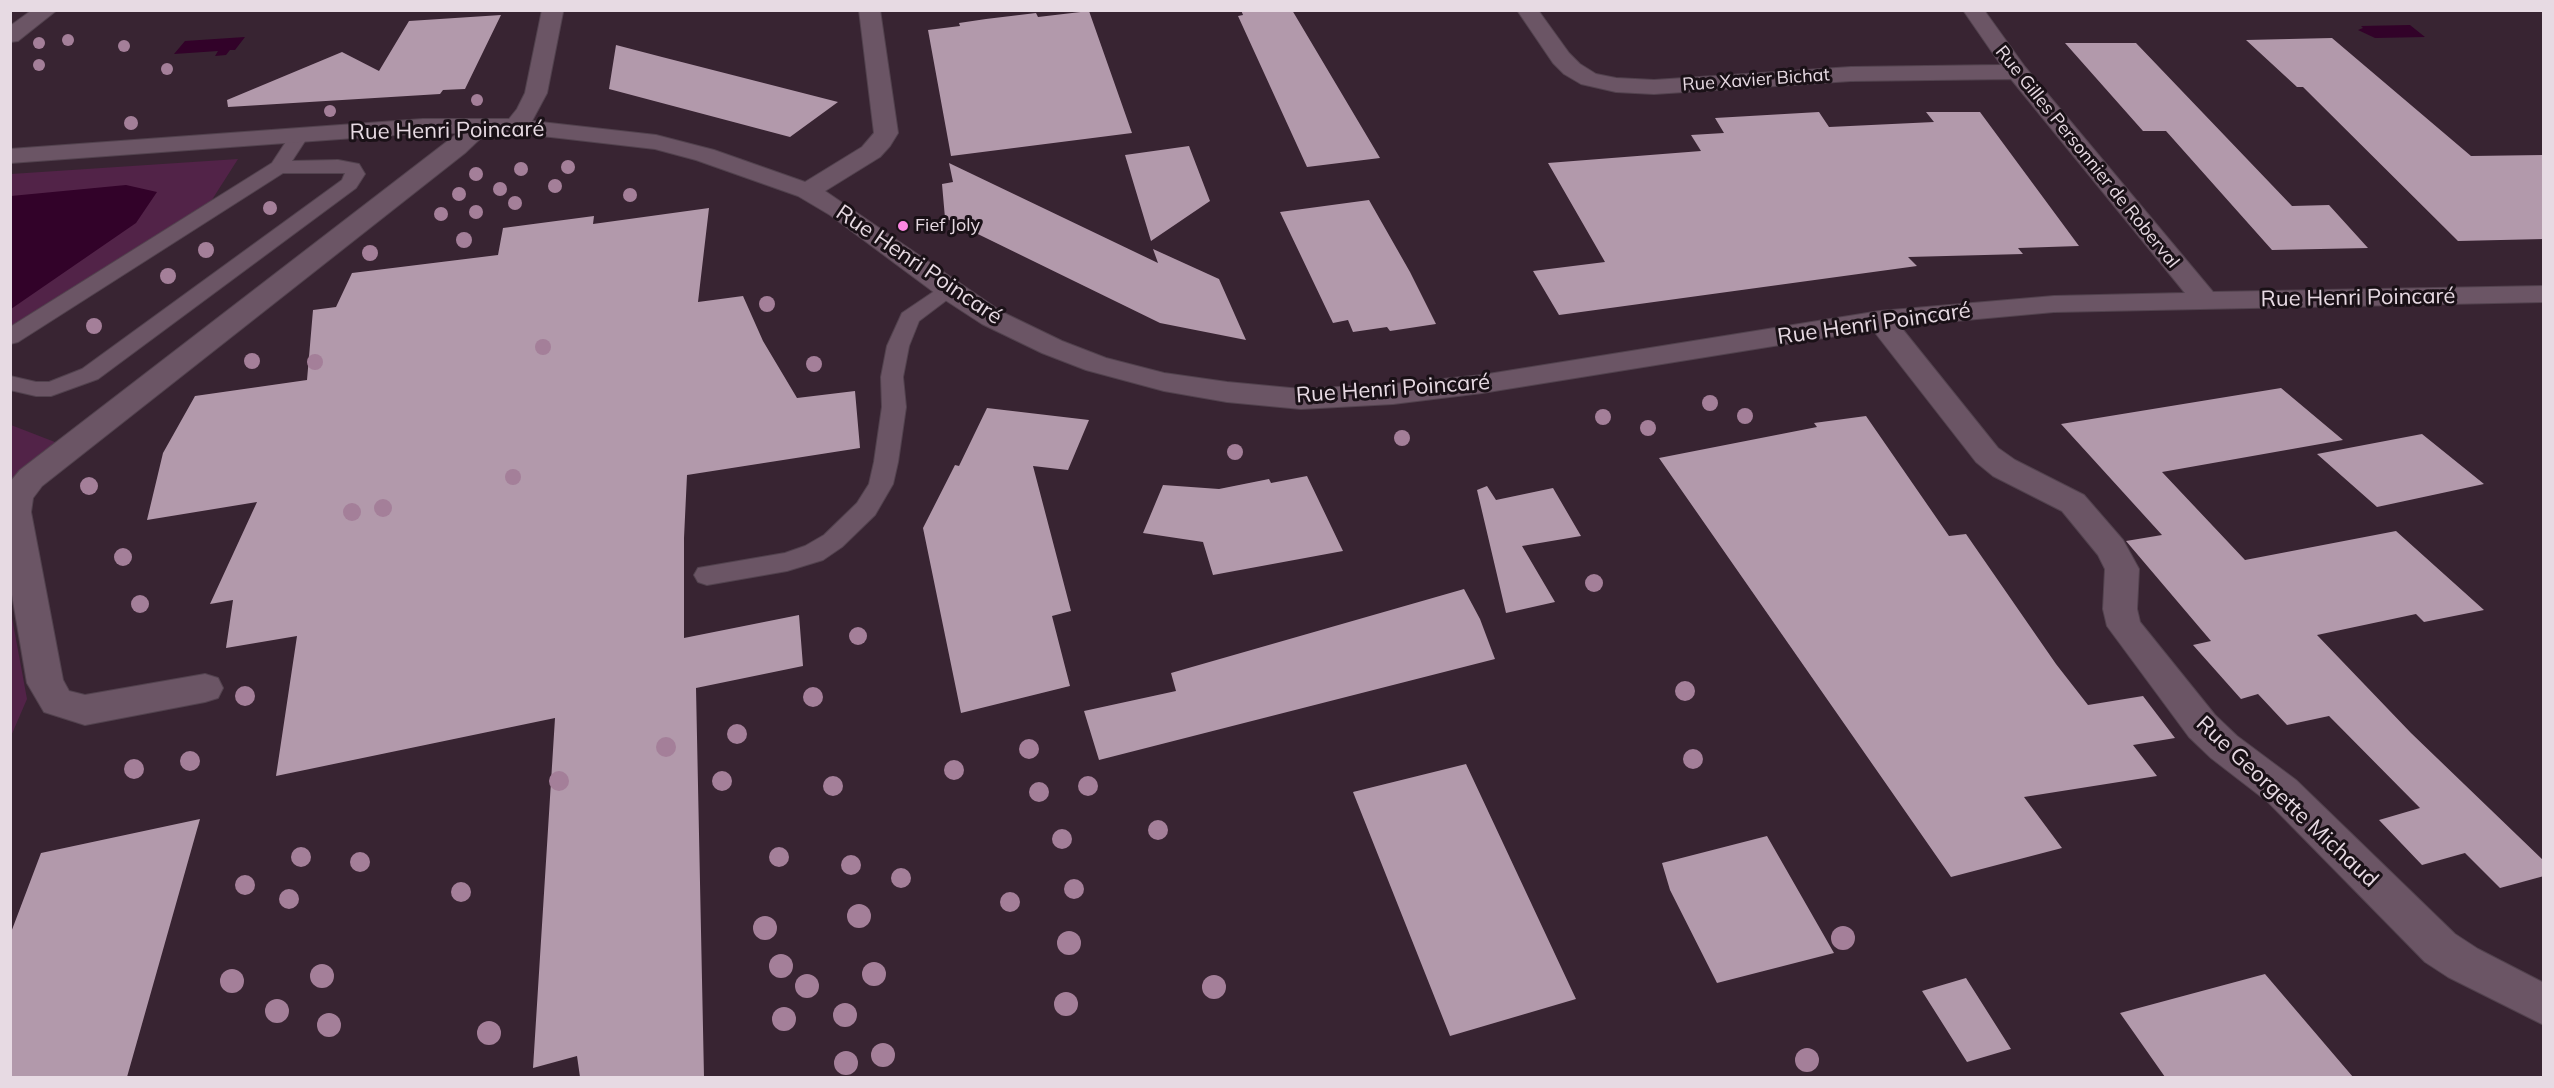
<!DOCTYPE html>
<meta charset="utf-8">
<style>
body{margin:0}
#map{position:relative;width:2554px;height:1088px;overflow:hidden;background:#382432;font-family:Mulish,sans-serif}
canvas{display:block}
.frame{position:absolute;inset:0;border:12px solid #e7dae3;pointer-events:none}
</style>
<div id="map">
<canvas width="2554" height="1088"></canvas>
<div class="frame"></div>
</div>
<script>
const ctx = document.querySelector('canvas').getContext('2d');
ctx.lineJoin = 'round';
function paint(path, color) { ctx.fillStyle = color; ctx.fill(path, 'evenodd'); }
const poly = rows => new Path2D(rows.map(r => 'M' + r).join(''));
function stroke(path, color, width, dash) { ctx.strokeStyle = color; ctx.lineWidth = width; ctx.lineCap = dash ? 'butt' : 'round'; ctx.setLineDash(dash || []); ctx.stroke(path); }
function drawText(font, color, halo, rows, align = 'center') {
  ctx.font = font + ' Mulish,sans-serif'; ctx.lineWidth = 6; ctx.setLineDash([]); ctx.textBaseline = 'middle'; ctx.strokeStyle = halo; ctx.fillStyle = color; for (const [text, x, y, turn = 0] of rows) {
    ctx.save(); ctx.translate(x, y); ctx.rotate((+turn || 0) * Math.PI / 180); ctx.textAlign = isNaN(turn) ? turn : align; if (halo) ctx.strokeText(text, 0, 0); ctx.fillText(text, 0, 0); ctx.restore();
  }
}
paint(poly([
 [238,159,208,206,11,327,11,174],
 [11,425,60,444,11,482],
 [10,607,27,699,11,736,10,736]
]), '#522348');
paint(poly([
 [2410,25,2425,37,2375,38,2358,30,2363,28,2361,26],
 [245,37,235,50,230,50,226,55,215,56,218,51,174,54,185,41],
 [126,185,157,192,136,223,11,309,11,196]
]), '#320229');
paint(poly([
 [1241,10,1292,10,1380,158,1307,167,1238,16,1243,15],
 [1089,11,1132,133,951,156,928,30,960,26,959,23,986,19,1036,13,1038,17],
 [501,15,465,89,443,90,440,94,228,107,227,100,342,52,379,71,409,21],
 [2332,38,2471,156,2544,155,2544,239,2458,241,2303,87,2297,87,2246,40],
 [2065,43,2136,43,2292,206,2329,205,2368,248,2272,250,2166,131,2143,131],
 [616,45,662,57,838,102,790,137,609,89],
 [1819,112,1829,127,1934,122,1926,112,1980,112,2079,246,2018,248,2023,254,1908,257,1917,266,1559,315,1533,271,1605,262,1548,163,1701,151,1691,135,1724,133,1715,118],
 [1189,146,1210,201,1151,241,1125,155],
 [949,163,1158,263,1153,249,1219,279,1246,340,1160,323,945,218,942,184,953,182],
 [1369,200,1410,272,1436,324,1390,331,1387,327,1353,332,1348,320,1333,323,1280,212],
 [709,208,698,302,743,296,763,341,797,398,855,391,860,448,687,475,684,538,684,638,799,615,803,666,696,688,704,1077,580,1077,577,1056,533,1068,555,718,276,776,297,636,226,648,233,600,210,604,257,502,147,520,163,453,195,396,307,380,313,310,336,307,352,273,498,255,503,228,594,216,593,224],
 [2281,388,2343,440,2162,472,2245,560,2396,531,2484,610,2424,622,2416,614,2317,635,2411,733,2544,861,2544,876,2500,888,2465,853,2422,865,2379,820,2420,808,2329,716,2287,725,2258,694,2241,699,2193,645,2211,641,2126,541,2162,535,2061,424],
 [987,408,1089,420,1068,470,1033,466,1071,611,1052,616,1070,686,961,713,923,528,955,465,959,466],
 [1866,416,1949,536,1966,534,2056,664,2088,705,2143,696,2175,738,2133,745,2157,776,2024,797,2062,848,1951,877,1659,458,1817,427,1814,423],
 [2422,434,2484,484,2377,507,2317,454],
 [1307,476,1343,551,1213,575,1203,542,1143,533,1163,485,1219,489,1269,479,1271,483],
 [1487,486,1496,500,1553,488,1581,536,1522,546,1555,602,1506,613,1477,490],
 [1464,589,1480,619,1495,659,1099,760,1084,711,1176,691,1171,673],
 [1466,764,1576,999,1450,1036,1353,792],
 [200,819,127,1077,10,1077,10,935,41,853],
 [1767,836,1834,953,1717,983,1670,890,1662,863],
 [2265,974,2353,1077,2165,1077,2120,1013],
 [1966,978,2011,1049,1967,1062,1922,991]
]), '#b299ab');
const service = poly([
 [300,129,307,131,309,135,292,161,338,160,359,164,365,174,356,188,98,379,51,396,36,396,10,390,10,376,36,382,49,382,82,369,342,180,345,173,283,173,18,342,10,344,10,327,272,163,293,131,300,129],
 [949,284,956,286,960,290,919,321,909,346,903,377,906,407,898,462,893,484,875,515,842,547,823,560,787,571,707,585,698,582,694,575,698,568,785,553,805,546,824,535,857,503,869,484,874,462,882,407,881,377,887,346,902,313,942,286,949,284]
]);
const minor = poly([
 [32,10,57,10,18,41,10,42,10,26,32,10],
 [542,10,563,12,547,93,532,121,656,135,714,150,805,182,862,147,874,133,859,10,880,10,898,133,890,146,880,157,825,191,1002,312,1062,341,1106,358,1164,373,1227,382,1301,389,1393,384,1482,375,1880,311,2054,296,2185,293,2011,79,1851,81,1654,94,1616,92,1581,84,1564,74,1553,63,1517,10,1538,10,1569,53,1580,64,1596,74,1616,78,1654,80,1851,67,2001,65,1963,10,1984,10,2025,67,2213,292,2544,286,2544,302,2054,312,1900,326,1998,448,2015,460,2084,495,2123,540,2139,569,2137,609,2140,622,2215,715,2237,736,2296,780,2455,934,2478,949,2544,983,2544,1025,2448,977,2425,962,2268,802,2211,758,2189,737,2107,626,2103,609,2105,569,2098,555,2062,511,1993,476,1976,462,1873,330,1482,393,1393,404,1301,409,1227,402,1164,391,1086,370,1042,353,982,324,939,296,830,215,798,196,696,160,655,149,516,133,486,133,465,153,42,486,33,498,31,512,63,680,69,691,85,695,205,674,218,678,223,688,218,698,205,702,85,725,44,712,27,683,10,583,10,482,20,470,458,133,423,133,10,163,10,149,423,119,509,119,517,109,525,93,542,10]
]);
stroke(service, '#52424e', 2);
stroke(minor, '#52424e', 2);
paint(service, '#6b5565');
paint(minor, '#6b5565');
ctx.fillStyle = '#a47f99';
for (const [x, y, r] of [
 [68,40,6],
 [39,43,6],
 [124,46,6],
 [39,65,6],
 [167,69,6],
 [477,100,6],
 [330,111,6],
 [131,123,7],
 [568,167,7],
 [521,169,7],
 [476,174,7],
 [555,186,7],
 [500,189,7],
 [459,194,7],
 [630,195,7],
 [515,203,7],
 [270,208,7],
 [476,212,7],
 [441,214,7],
 [464,240,8],
 [206,250,8],
 [370,253,8],
 [168,276,8],
 [767,304,8],
 [94,326,8],
 [543,347,8],
 [252,361,8],
 [315,362,8],
 [814,364,8],
 [1710,403,8],
 [1745,416,8],
 [1603,417,8],
 [1648,428,8],
 [1402,438,8],
 [1235,452,8],
 [513,477,8],
 [89,486,9],
 [383,508,9],
 [352,512,9],
 [123,557,9],
 [1594,583,9],
 [140,604,9],
 [858,636,9],
 [1685,691,10],
 [245,696,10],
 [813,697,10],
 [737,734,10],
 [666,747,10],
 [1029,749,10],
 [1693,759,10],
 [190,761,10],
 [134,769,10],
 [954,770,10],
 [559,781,10],
 [722,781,10],
 [833,786,10],
 [1088,786,10],
 [1039,792,10],
 [1158,830,10],
 [1062,839,10],
 [301,857,10],
 [779,857,10],
 [360,862,10],
 [851,865,10],
 [901,878,10],
 [245,885,10],
 [1074,889,10],
 [461,892,10],
 [289,899,10],
 [1010,902,10],
 [859,916,12],
 [765,928,12],
 [1843,938,12],
 [1069,943,12],
 [781,966,12],
 [874,974,12],
 [322,976,12],
 [232,981,12],
 [807,986,12],
 [1214,987,12],
 [1066,1004,12],
 [277,1011,12],
 [845,1015,12],
 [784,1019,12],
 [329,1025,12],
 [489,1033,12],
 [883,1055,12],
 [1807,1060,12],
 [846,1063,12]
]) { ctx.beginPath(); ctx.arc(x, y, r, 0, 2 * Math.PI); ctx.fill(); }
for (const [x, y, r, color] of [
 [903,226,6,"#fd86e1"]
]) { const dot = new Path2D(); dot.arc(x, y, r, 0, 2 * Math.PI); ctx.fillStyle = color; ctx.fill(dot); stroke(dot, '#1a1117', 2); }
drawText('18px', '#e7dae3', '#1a1117', [
 ["Rue Xavier Bichat",1756,80,-4],
 ["Rue Gilles Personnier de Roberval",2087,157,51]
]);
drawText('18px', '#e7dae3', '#1a1117', [
 ["Fief Joly",915,226]
], 'left');
drawText('22px', '#e7dae3', '#1a1117', [
 ["Rue Henri Poincaré",447,131,-1],
 ["Rue Henri Poincaré",919,265,34],
 ["Rue Henri Poincaré",2358,298,-1],
 ["Rue Henri Poincaré",1874,324,-8],
 ["Rue Henri Poincaré",1393,389,-4],
 ["Rue Georgette Michaud",2287,802,43]
]);
</script>
